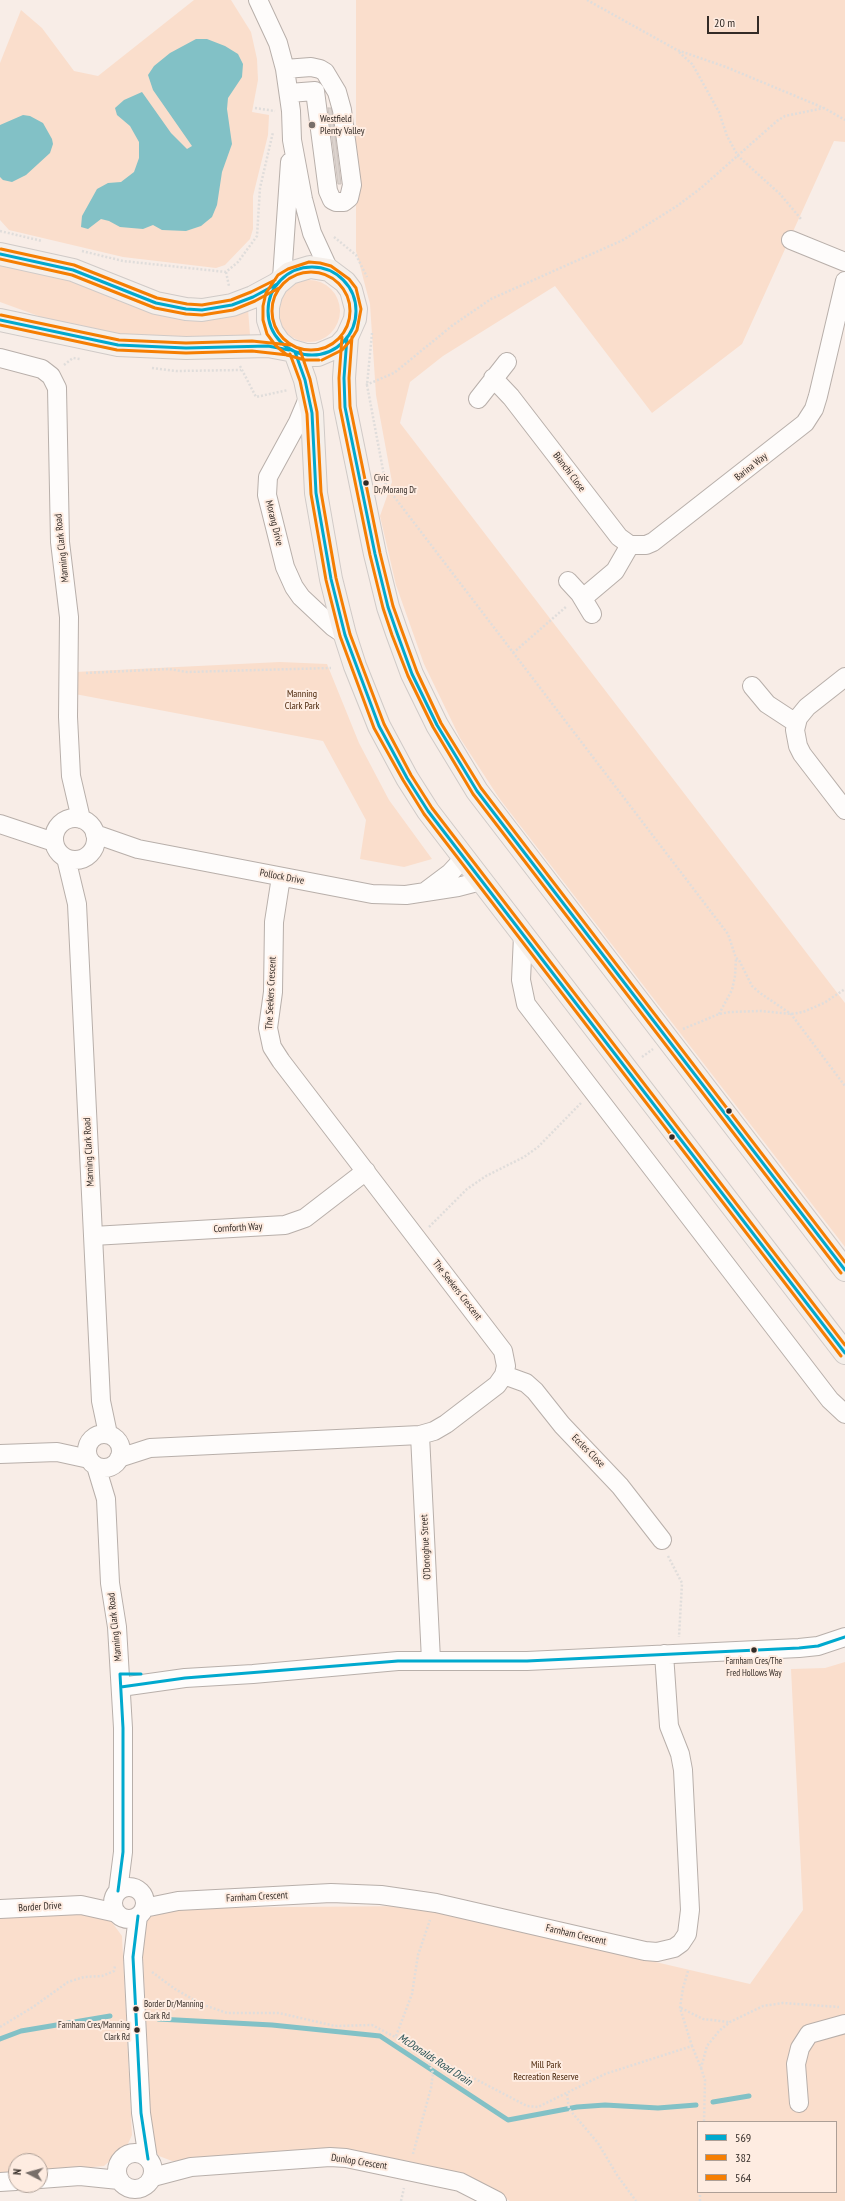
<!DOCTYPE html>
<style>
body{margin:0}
#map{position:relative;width:845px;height:2201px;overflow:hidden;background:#f8ede7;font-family:"PT Sans Narrow",sans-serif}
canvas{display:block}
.legend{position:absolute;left:697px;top:2121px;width:140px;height:72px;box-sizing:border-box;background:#feece1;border:1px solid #ad9f96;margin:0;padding:5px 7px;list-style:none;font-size:12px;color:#332b26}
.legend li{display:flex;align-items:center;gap:8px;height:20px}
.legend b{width:20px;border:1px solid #ad9f96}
.north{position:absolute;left:8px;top:2153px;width:40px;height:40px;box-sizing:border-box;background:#feece1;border:1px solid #ad9f96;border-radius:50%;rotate:276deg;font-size:11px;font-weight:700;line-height:16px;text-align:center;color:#332b26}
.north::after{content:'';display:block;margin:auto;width:14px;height:18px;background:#786f6a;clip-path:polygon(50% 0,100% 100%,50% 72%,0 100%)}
.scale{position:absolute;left:707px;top:16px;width:52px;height:18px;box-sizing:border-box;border:2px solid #332b26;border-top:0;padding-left:5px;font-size:12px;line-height:14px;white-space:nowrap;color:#332b26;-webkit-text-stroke:3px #feece1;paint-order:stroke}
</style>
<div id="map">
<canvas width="845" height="2201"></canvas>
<ul class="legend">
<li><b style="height:5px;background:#00a9ce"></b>569</li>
<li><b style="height:5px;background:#f57e02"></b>382</li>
<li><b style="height:5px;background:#f57e02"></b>564</li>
</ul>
<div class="north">N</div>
<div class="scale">20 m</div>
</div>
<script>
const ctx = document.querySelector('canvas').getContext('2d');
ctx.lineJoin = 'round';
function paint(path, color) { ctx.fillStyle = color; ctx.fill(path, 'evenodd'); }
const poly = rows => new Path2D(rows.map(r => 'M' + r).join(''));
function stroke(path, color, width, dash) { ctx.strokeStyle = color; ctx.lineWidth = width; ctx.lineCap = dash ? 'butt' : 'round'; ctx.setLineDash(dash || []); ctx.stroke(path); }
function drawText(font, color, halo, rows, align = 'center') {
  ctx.font = font + ' "PT Sans Narrow",sans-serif'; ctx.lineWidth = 4; ctx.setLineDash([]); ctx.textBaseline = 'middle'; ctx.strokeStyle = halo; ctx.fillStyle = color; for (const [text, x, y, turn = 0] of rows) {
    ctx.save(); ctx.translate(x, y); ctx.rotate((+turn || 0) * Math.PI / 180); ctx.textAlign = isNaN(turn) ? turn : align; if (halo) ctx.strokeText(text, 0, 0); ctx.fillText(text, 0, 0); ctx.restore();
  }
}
paint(poly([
 [194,0,231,0,251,32,257,59,258,80,252,112,269,115,268,135,253,196,253,229,250,239,225,265,216,268,123,257,9,230,0,220,0,63,21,10,42,28,74,71,98,76],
 [356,0,845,0,845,142,834,141,742,344,652,413,555,286,443,356,410,382,400,423,845,1003,845,1247,499,798,460,738,424,664,396,585,380,516,392,482,376,395,370,304,356,251],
 [0,264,248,309,250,335,187,338,126,336,66,326,0,302],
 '278 311a31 31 0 1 1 62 0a31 31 0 1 1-62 0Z',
 [280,662,327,664,359,743,389,800,432,859,404,867,360,859,366,820,323,741,75,694,75,672],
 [845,1662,845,2201,510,2201,463,2175,226,2158,172,2161,159,2156,155,2150,152,2143,142,1937,145,1920,149,1914,168,1908,415,1906,750,1984,803,1910,791,1669,825,1668],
 [698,2122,836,2122,836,2192,698,2192],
 [82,1912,111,1921,122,1936,132,2135,127,2146,104,2166,40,2172,40,2161,16,2161,16,2174,0,2176,0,1917]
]), '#fadecc');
paint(poly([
 [196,39,207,39,225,46,238,54,243,64,242,77,228,98,227,109,232,144,222,172,217,205,212,217,201,226,186,231,162,230,153,225,143,229,120,227,109,221,101,219,88,229,81,227,82,216,97,189,108,183,121,182,134,172,139,158,139,142,130,126,117,115,115,108,124,100,142,92,171,133,187,149,192,146,153,90,148,75,154,66,170,53],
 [23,115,30,116,43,123,52,139,53,144,50,153,26,175,12,182,3,180,0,177,0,125]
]), '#82c1c6');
stroke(poly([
 [158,2019,272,2025,380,2036,508,2120,577,2107,605,2105,658,2108,696,2105],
 [0,2039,21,2031,110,2016],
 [713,2102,749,2096]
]), '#82c1c6', 5);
const building = poly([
 [328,108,331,108,332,112,341,184,338,184,328,108]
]);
paint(building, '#dcd3ce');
stroke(building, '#cdc4bf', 1);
const minor = poly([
 [258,0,278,43,285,69,291,111,292,140,303,199,312,233,329,270],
 [285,69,311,67,320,69,325,72,337,92,342,110,352,185,349,198,344,202,336,202,332,200,328,191,315,91,289,93],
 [791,240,845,262],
 [282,278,290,162],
 [0,358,42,369,51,376,57,388,60,542,69,617,68,717,71,776,81,819],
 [493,378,511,397,619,537,630,545,646,545,653,542,805,423,814,409,818,396,845,281],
 [309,396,298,422,268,477,267,495,285,567,294,587,301,597,333,627,345,635],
 [478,399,507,362],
 [568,581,580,594,592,614],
 [583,598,615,571,630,545],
 [845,677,807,707,798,718,795,730,798,746,802,754,845,810],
 [752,686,767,704,796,723],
 '54 839a21 21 0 1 1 42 0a21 21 0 1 1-42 0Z',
 [0,824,54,842],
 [95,834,138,849,372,894,406,895,458,887,481,881],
 [66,858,77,904,101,1401,108,1434],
 [426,891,450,873,464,858],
 [523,936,521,980,526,1004,830,1400,845,1414],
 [93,1236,285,1225,305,1218,366,1171],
 [504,1375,526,1383,535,1391,562,1425,620,1486,662,1540],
 '87 1451a17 17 0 1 1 34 0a17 17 0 1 1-34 0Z',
 [420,1435,431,1660],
 [0,1454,57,1452,89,1459],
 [119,1458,150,1448,420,1435,434,1431,446,1424,497,1385,504,1375,506,1366,503,1351,281,1061,272,1047,268,1028,273,992,274,922,281,877],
 [96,1466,106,1499,110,1583,117,1627,123,1728,123,1852,118,1891],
 [121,1687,185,1678,253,1674,398,1661,527,1661,799,1648,818,1646,845,1637],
 '113 1903a16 16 0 1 1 32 0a16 16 0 1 1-32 0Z',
 [144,1908,178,1901,331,1893,381,1895,436,1903,645,1951,657,1952,674,1948,681,1943,687,1934,690,1910,683,1770,680,1754,669,1726,664,1654],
 [0,1909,81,1905,117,1913],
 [138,1916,133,1957,141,2113,148,2159],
 [799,2103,796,2064,800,2048,809,2034,845,2024],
 '117 2171a18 18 0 1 1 36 0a18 18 0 1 1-36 0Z',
 [153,2177,191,2167,330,2157,346,2158,460,2182,497,2201],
 [40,2179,80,2176,119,2180],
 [0,2182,16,2181]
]);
const major = poly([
 [0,254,73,270,156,303,186,309,202,310,232,305,253,297,277,284],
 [0,320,118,345,186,348,268,346,289,350,306,355,318,355,339,346,347,337,355,319,356,309,351,290,345,282,329,270,310,267,290,273,277,284,271,295,268,307,268,320,272,332,279,342,289,350],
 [347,337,344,378,345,407,375,554,388,607,397,633,412,674,437,725,477,791,845,1270],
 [295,352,305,380,312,413,316,493,331,579,345,635,355,666,379,726,407,778,428,811,464,858,845,1353]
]);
stroke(minor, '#b8afaa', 20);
stroke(major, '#d0cac7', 24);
stroke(poly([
 [587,0,677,50,726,67,824,108,845,120],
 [679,52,692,64,699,76,719,112,727,136,738,156,780,194,801,219],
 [255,108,275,111],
 [0,231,42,241],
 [334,237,356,255,367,277],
 [82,251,123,261,226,272,238,262,257,236,260,188,273,132],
 [226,272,229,286],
 [372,333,367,385,386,486,728,934,736,958,739,960,752,986,760,993,791,1014,845,1086],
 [64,365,73,358,80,359],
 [240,366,256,397,288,390],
 [152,368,176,371,241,370],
 [366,385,394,373,453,325,491,299,623,240,677,206,701,188,777,121,785,116,824,108],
 [513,653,567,606],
 [86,673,169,669,187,672,331,668],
 [719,1014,732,990,735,976,736,958],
 [683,1029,719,1014,730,1012,761,1011,791,1014,803,1012,824,1003,845,989],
 [642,1057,653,1049],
 [429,1227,467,1189,486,1176,524,1157,538,1147,581,1103],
 [668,1556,682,1583,679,1637],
 [688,1971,683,1988,680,2008,692,2046],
 [152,1972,175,1989,201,2004,227,2013,279,2013,335,2026,372,2025,527,2106,538,2107,605,2074,692,2046,701,2068,707,2046,719,2031,730,2022,763,2006,783,2003,839,2007],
 [681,2008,703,2019,729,2022],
 [0,2027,33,2007,68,1982,84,1977,102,1976,114,1971,115,1966],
 [396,2036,412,1994,418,1955,430,1920],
 [701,2068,705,2080,704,2122],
 [567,2094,569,2109,598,2143,617,2175,636,2201],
 [413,2154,431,2088,433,2073,425,2053],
 [401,2201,404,2188],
 [700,2201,700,2192]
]), '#e0dddb', 2.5, [2, 2]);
stroke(minor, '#fefcfb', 18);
stroke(major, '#f5efea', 22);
stroke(poly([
 [0,254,73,270,156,303,186,309,202,310,232,305,253,297,277,284],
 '268 311a44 44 0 1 1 88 0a44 44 0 1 1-88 0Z',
 [0,320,118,345,186,348,268,346,289,350],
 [347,337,344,378,345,407,375,554,388,607,397,633,412,674,437,725,477,791,845,1270],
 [295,352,305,380,312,413,316,493,331,579,345,635,379,726,407,778,428,811,845,1353],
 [121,1687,185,1678,398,1661,527,1661,799,1648,818,1646,845,1637],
 [118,1891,123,1852,123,1728,120,1674,141,1674],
 [138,1916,133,1957,141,2113,148,2159]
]), '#00a9ce', 3);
stroke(poly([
 [0,259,72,275,155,308,186,314,202,315,233,310,255,301,279,288],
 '272 311a39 39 0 1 1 78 0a39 39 0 1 1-78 0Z',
 [0,325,117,350,186,353,252,351,288,355],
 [342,337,339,378,340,408,370,555,383,608,392,635,408,676,433,727,473,794,841,1273],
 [290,354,300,381,307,414,311,494,326,580,340,636,374,728,403,780,424,814,841,1356]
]), '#f57e02', 3);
stroke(poly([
 [1,249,74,265,157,298,187,304,202,305,231,300,251,292,275,280],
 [1,315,119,340,186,343,252,341,290,345],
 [352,337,349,378,350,406,380,553,393,606,402,631,417,672,441,723,481,788,845,1262],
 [300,350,310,379,317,412,321,492,336,578,350,634,384,724,411,775,432,808,845,1345],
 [287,355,276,346,267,334,263,320,263,306,266,293,278,275,288,269,309,262,320,263,331,266,349,279,356,288,361,309,357,330,351,340,342,350,322,360],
 [287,355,305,360,319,360]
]), '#f57e02', 3);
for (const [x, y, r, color] of [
 [312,125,4,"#786f6a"],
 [366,483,3.5,"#332b26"],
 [729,1111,3.5,"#332b26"],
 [672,1137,3.5,"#332b26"],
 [754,1650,3.5,"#332b26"],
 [136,2009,3.5,"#332b26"],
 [137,2030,3.5,"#332b26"]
]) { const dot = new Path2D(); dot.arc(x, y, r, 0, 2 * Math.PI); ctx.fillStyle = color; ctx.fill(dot); stroke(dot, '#feece1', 1.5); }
drawText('9px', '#332b26', '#feece1', [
 ["Civic",374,478],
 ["Dr/Morang Dr",374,490],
 ["Farnham Cres/The",754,1661,"center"],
 ["Fred Hollows Way",754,1673,"center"],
 ["Border Dr/Manning",144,2004],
 ["Clark Rd",144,2016],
 ["Farnham Cres/Manning",130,2025,"right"],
 ["Clark Rd",130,2037,"right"]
], 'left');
drawText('10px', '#332b26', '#feece1', [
 ["Westfield",320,119],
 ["Plenty Valley",320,131]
], 'left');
drawText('10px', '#332b26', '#feece1', [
 ["Barina Way",751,467,-38],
 ["Bianchi Close",569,472,53],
 ["Morang Drive",274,523,76],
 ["Manning Clark Road",62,548,-96],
 ["Pollock Drive",282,877,11],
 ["The Seekers Crescent",271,993,-87],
 ["Manning Clark Road",89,1152,-93],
 ["Cornforth Way",238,1228,-3],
 ["The Seekers Crescent",457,1290,52],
 ["Eccles Close",588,1451,45],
 ["O'Donoghue Street",426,1547,-93],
 ["Manning Clark Road",115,1627,-96],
 ["Farnham Crescent",257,1897,-3],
 ["Border Drive",40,1907,-4],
 ["Farnham Crescent",576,1935,13],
 ["Dunlop Crescent",359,2162,9]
]);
drawText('10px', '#431e00', '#feece1', [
 ["Manning",302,694],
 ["Clark Park",302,706],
 ["Mill Park",546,2065],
 ["Recreation Reserve",546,2077]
]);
drawText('italic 11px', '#234e52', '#feece1', [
 ["McDonalds Road Drain",435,2060,33]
]);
</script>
